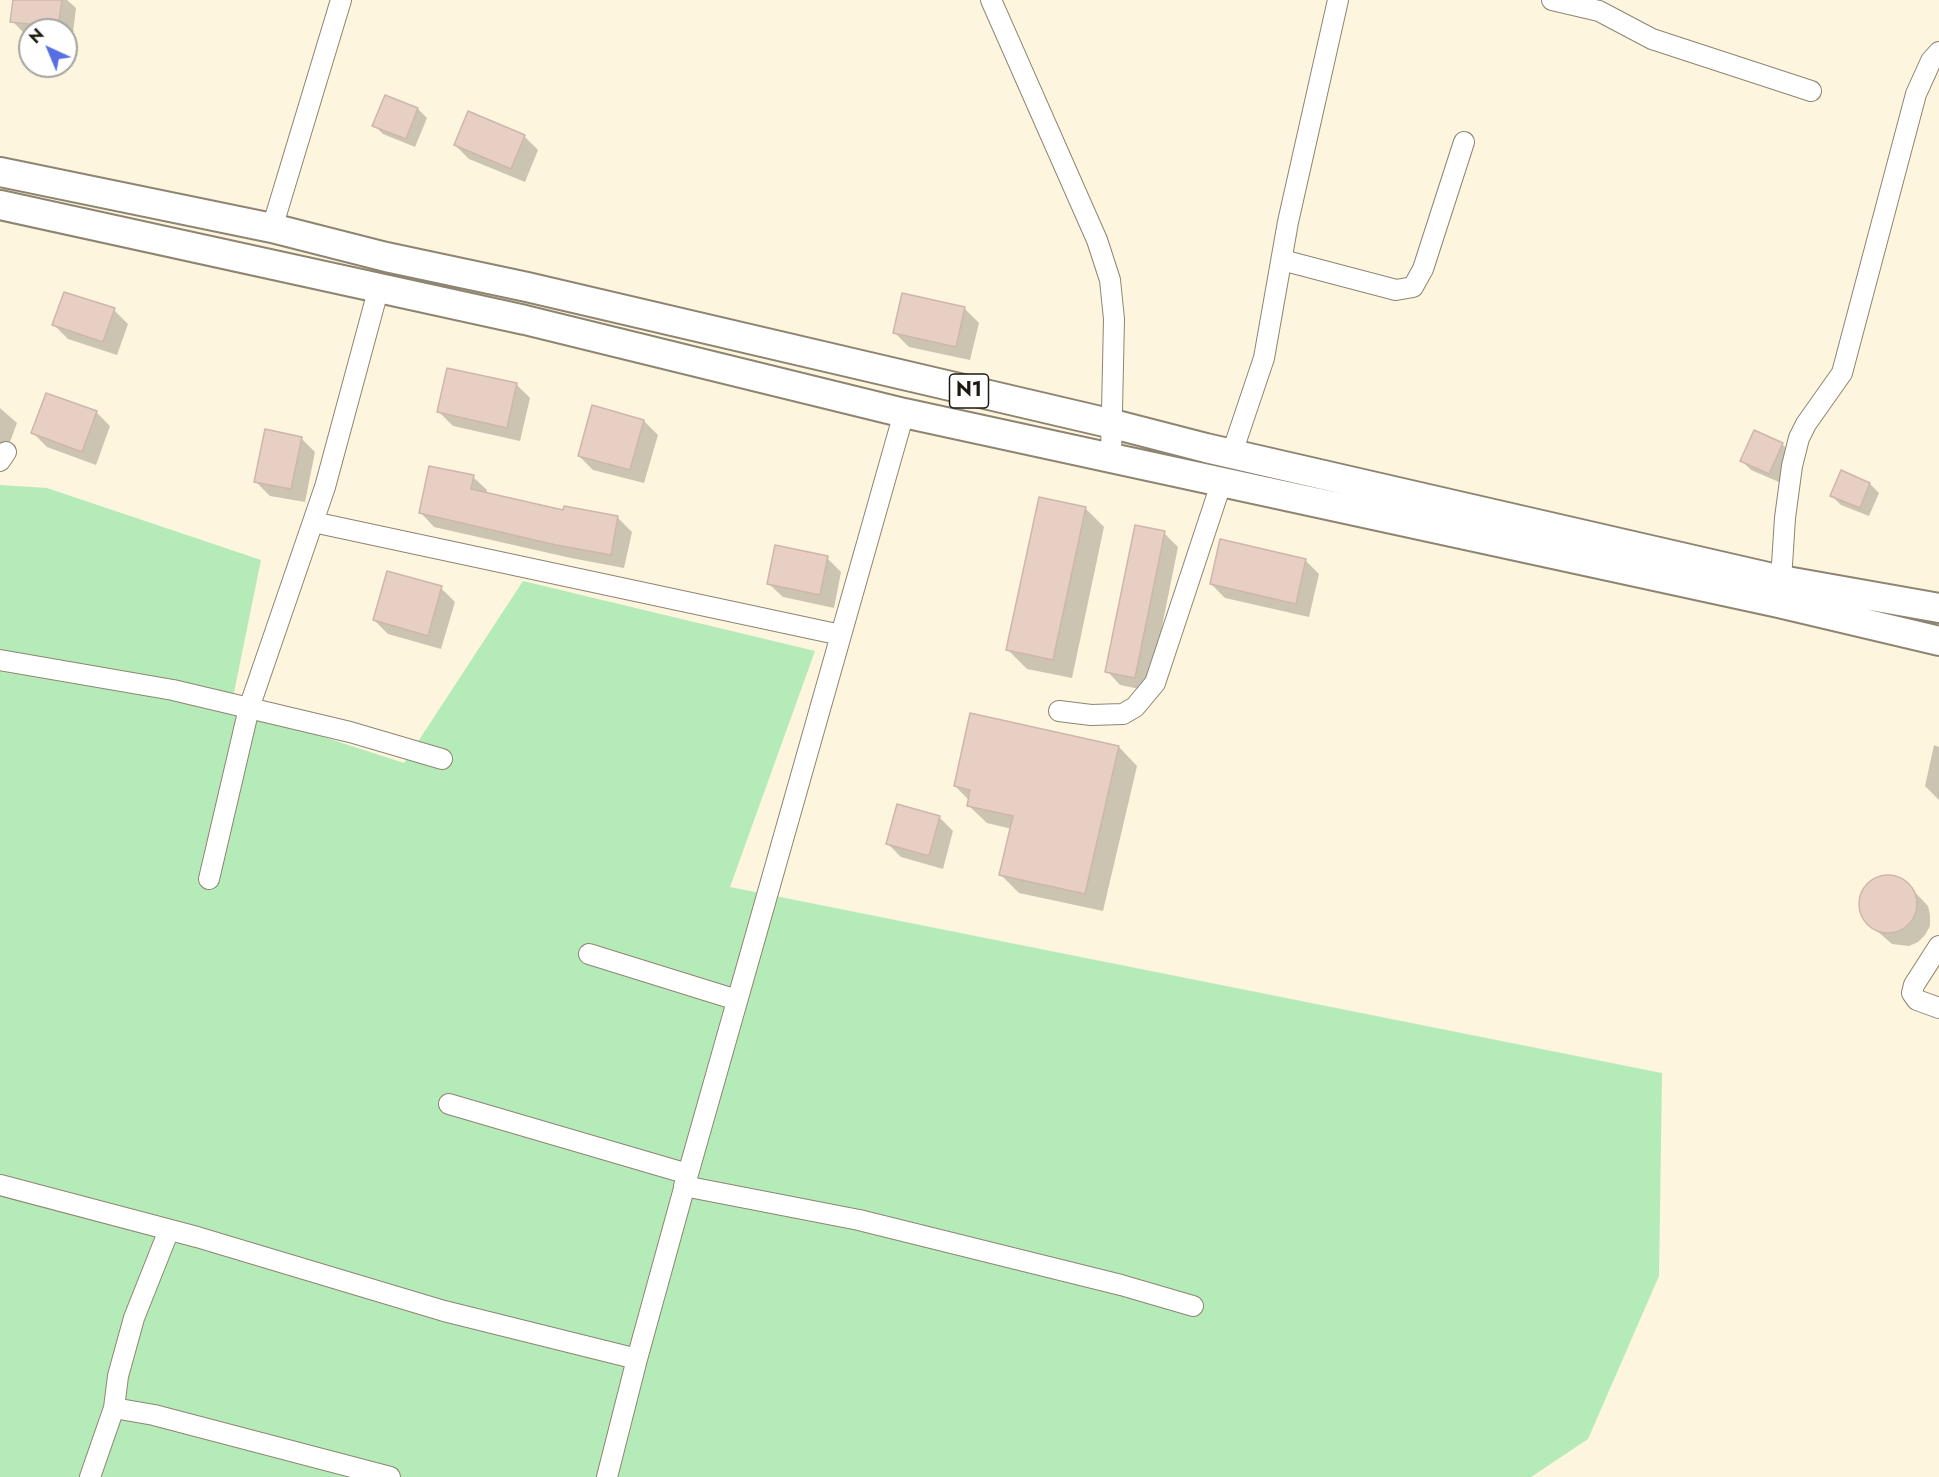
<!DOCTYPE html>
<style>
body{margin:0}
#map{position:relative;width:1939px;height:1477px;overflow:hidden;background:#fdf5de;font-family:Jost,sans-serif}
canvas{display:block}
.north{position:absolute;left:18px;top:18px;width:60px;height:60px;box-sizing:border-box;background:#fff;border:2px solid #a4a3a0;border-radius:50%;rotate:316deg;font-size:16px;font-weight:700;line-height:24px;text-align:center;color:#1c1911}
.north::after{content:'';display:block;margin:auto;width:21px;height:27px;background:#576ee4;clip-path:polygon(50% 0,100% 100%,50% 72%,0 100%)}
</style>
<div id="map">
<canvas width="1939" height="1477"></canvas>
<div class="north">N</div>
</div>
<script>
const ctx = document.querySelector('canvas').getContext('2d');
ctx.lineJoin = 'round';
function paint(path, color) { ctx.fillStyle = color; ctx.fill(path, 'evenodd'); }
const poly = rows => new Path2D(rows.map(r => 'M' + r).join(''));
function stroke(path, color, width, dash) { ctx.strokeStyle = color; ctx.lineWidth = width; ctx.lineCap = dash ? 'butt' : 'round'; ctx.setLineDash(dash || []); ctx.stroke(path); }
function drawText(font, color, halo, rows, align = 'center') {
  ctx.font = font + ' Jost,sans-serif'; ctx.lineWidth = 4.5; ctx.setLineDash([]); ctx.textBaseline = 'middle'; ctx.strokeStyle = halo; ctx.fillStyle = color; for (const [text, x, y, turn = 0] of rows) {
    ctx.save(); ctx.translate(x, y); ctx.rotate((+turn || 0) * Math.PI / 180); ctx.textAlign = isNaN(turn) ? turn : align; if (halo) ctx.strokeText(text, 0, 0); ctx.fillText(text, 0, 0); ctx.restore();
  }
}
paint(poly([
 [0,485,47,488,261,560,231,707,404,763,523,581,815,651,730,887,1662,1073,1659,1276,1588,1439,1531,1477,0,1477]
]), '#b4ebb8');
paint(poly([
 [14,0,67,0,76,8,72,41,66,40,66,30,30,30,30,36,26,35,12,21],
 [418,109,427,118,415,147,383,134,374,125],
 [524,136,538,150,525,182,469,159,455,145],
 [903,295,965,309,979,323,970,360,909,347,895,333],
 [114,310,128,324,117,355,68,339,54,325],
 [516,384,530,398,520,441,453,426,439,412],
 [0,408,17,423,4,458,0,456],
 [96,412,110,426,96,465,47,447,33,433],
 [644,421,658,435,644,483,593,470,579,456],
 [301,438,315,452,305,502,270,496,256,482],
 [1782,444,1791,453,1779,482,1751,470,1742,461],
 [473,477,487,490,486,494,564,512,618,518,632,532,624,568,571,558,434,527,421,513],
 [1870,484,1879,493,1869,516,1841,505,1832,496],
 [1085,508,1104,527,1072,678,1027,669,1008,650],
 [1164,533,1178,547,1149,691,1120,685,1107,671],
 [827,558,841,572,834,608,783,597,769,584],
 [1305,560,1319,574,1309,617,1225,598,1211,584],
 [441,588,455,602,441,649,388,634,374,620],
 [1934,745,1939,747,1939,800,1925,786],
 [1119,747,1137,766,1103,911,1019,893,1001,875,1012,829,987,823,968,805,969,800,955,786],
 [939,817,953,831,943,869,901,857,887,843],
 [1882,877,1900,879,1907,884,1928,906,1930,915,1930,926,1925,935,1918,942,1909,946,1892,944,1869,924,1863,915,1861,907,1862,897,1867,887,1874,881]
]), '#0003');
const building = poly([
 [13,0,62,0,58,27,10,22,13,0],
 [385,95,418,108,406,139,372,126,385,95],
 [468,111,525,135,511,169,454,145,468,111],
 [64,292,115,308,103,342,52,325,64,292],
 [902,293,965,307,956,347,893,333,902,293],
 [447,368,517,383,507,428,437,412,447,368],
 [46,393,97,411,82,452,31,433,46,393],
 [592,405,644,420,630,470,578,456,592,405],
 [265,429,302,437,291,489,254,482,265,429],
 [1754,430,1783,443,1769,474,1740,461,1754,430],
 [429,466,474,475,471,489,563,510,564,506,618,516,611,555,556,545,419,513,429,466],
 [1841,470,1870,483,1860,508,1830,496,1841,470],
 [1039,497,1086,507,1053,660,1006,650,1039,497],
 [1135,525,1165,531,1135,678,1105,672,1135,525],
 [1220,539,1306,559,1296,604,1210,584,1220,539],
 [775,545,828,556,820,595,767,584,775,545],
 [387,571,442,586,428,636,373,620,387,571],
 [970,713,1119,746,1085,894,999,875,1013,816,967,806,970,790,954,786,970,713],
 [897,804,940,816,929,856,886,844,897,804],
 '1859 904a29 29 0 1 1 58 0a29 29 0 1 1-58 0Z'
]);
paint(building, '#e7cfc3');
stroke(building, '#ceb6ab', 1.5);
const minor = poly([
 [991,0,1097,240,1110,280,1114,319,1111,457],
 [1552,0,1599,11,1652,39,1811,91],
 [272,228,341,0],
 [1282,260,1396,290,1413,287,1423,269,1464,142],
 [1232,453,1264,358,1288,222,1338,0],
 [0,461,6,452],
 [313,522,841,635],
 [1781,580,1785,518,1792,466,1799,438,1806,424,1842,373,1916,94,1931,61,1939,52],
 [0,660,173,690,350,732,442,759],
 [1059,711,1091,715,1123,714,1135,707,1155,683,1222,481],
 [209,879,249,708,325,487,379,287],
 [1939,946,1914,985,1912,993,1917,1000,1939,1008],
 [589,954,737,1000],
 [449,1104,688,1174],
 [0,1185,197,1237,444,1311,637,1359],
 [684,1186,859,1220,1121,1285,1193,1306],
 [114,1408,118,1376,134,1318,169,1230],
 [90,1477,114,1408,154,1415,390,1477],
 [607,1477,637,1359,688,1174,904,413]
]);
const highway = poly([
 [0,172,272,228,386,257,527,287,1113,424,1206,448,1781,580,1939,608],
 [0,205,525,320,904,413,1779,603,1939,641]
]);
stroke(minor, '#8d8571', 22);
stroke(highway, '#8d8571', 32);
stroke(minor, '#fff', 20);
stroke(highway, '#fff', 28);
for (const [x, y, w] of [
 [969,391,39]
]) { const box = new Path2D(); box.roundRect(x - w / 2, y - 17, w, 34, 4.5); ctx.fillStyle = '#fff'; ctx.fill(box); stroke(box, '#1c1911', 1.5); }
drawText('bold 20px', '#1c1911', null, [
 ["N1",969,391]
]);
</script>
